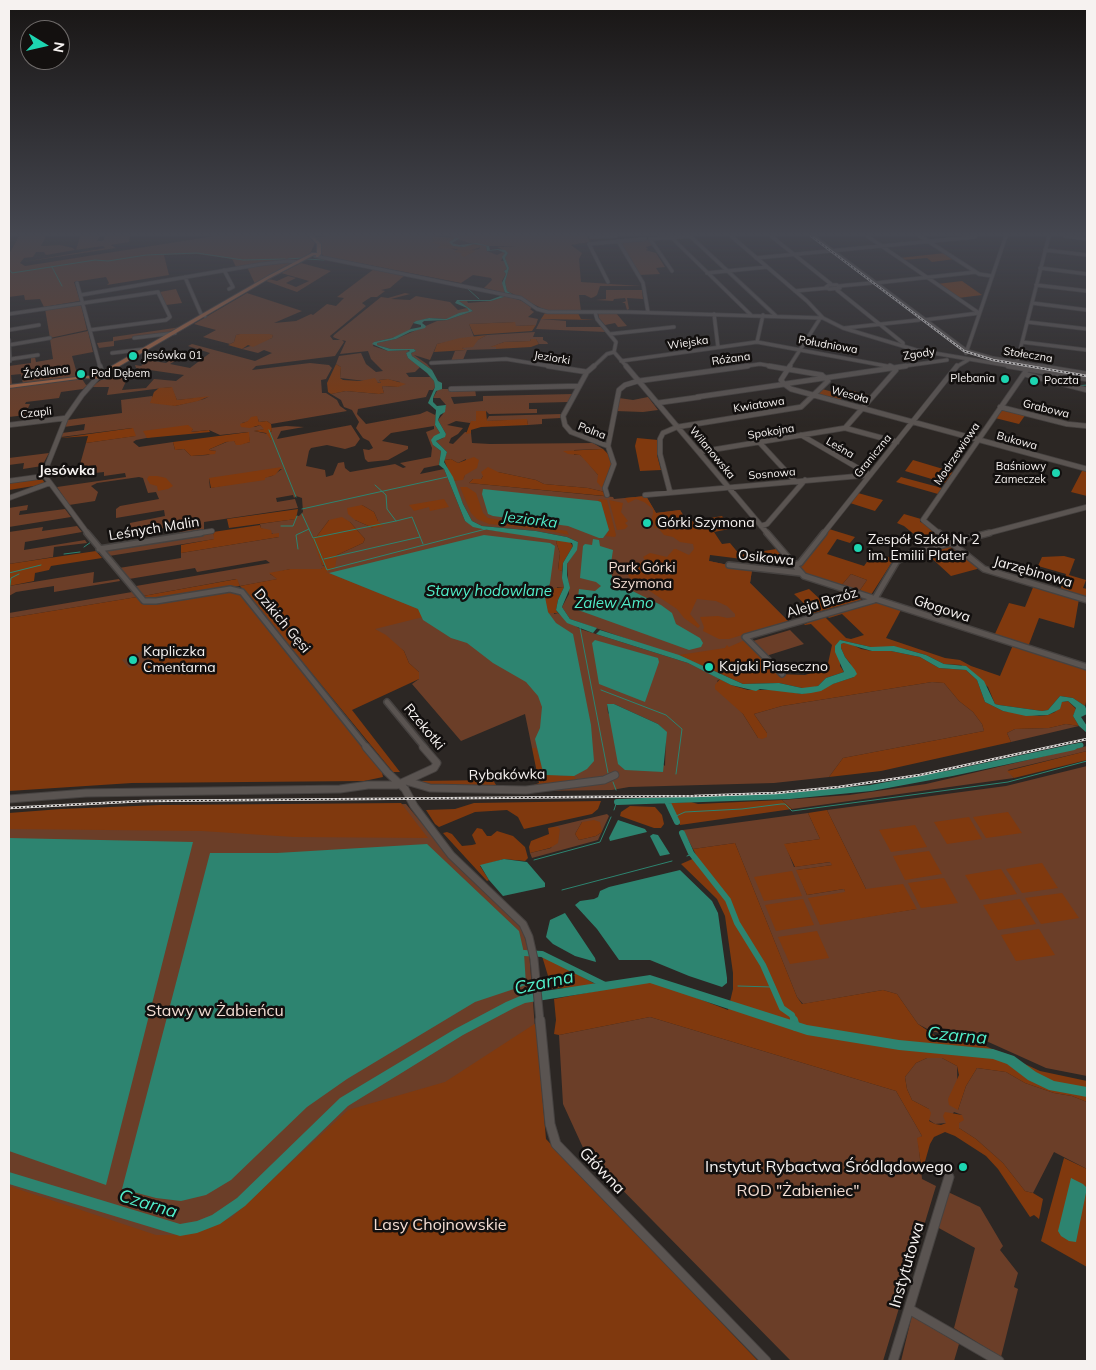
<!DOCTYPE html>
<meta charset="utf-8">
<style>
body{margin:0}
#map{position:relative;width:1096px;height:1370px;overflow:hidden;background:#2c2724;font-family:Mulish,sans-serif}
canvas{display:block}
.frame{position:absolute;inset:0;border:10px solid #f6f2f0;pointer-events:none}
.north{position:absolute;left:20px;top:20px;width:50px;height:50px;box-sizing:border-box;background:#13100f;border:1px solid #6e6a69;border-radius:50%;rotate:99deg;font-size:14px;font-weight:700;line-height:20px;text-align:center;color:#f6f2f0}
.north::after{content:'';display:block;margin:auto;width:18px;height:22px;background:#1dd5b1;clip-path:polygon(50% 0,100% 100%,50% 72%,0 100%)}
</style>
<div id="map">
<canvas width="1096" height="1370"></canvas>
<div class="frame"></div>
<div class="north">N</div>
</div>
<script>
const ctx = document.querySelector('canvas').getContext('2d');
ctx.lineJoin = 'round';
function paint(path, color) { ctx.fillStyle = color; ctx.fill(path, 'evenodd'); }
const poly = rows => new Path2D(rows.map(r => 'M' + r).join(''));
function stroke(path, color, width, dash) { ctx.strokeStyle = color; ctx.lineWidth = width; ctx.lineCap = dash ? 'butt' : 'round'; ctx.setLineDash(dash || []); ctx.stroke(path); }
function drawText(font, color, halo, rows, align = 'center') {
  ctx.font = font + ' Mulish,sans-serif'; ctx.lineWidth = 5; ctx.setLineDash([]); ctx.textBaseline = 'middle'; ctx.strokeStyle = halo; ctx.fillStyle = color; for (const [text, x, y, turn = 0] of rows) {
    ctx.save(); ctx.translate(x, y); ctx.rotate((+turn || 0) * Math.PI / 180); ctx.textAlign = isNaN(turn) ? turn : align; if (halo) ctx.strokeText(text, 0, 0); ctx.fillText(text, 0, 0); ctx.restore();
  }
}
paint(poly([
 [19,236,46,236,41,246,60,245,73,248,75,250,46,255,44,252,36,252,33,257,24,258,20,263,25,266,214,236,307,236,315,243,310,254,303,258,236,267,232,259,197,254,164,255,169,275,107,285,109,283,106,277,74,282,80,300,79,301,44,307,40,299,25,300,24,295,9,297,9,254],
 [80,236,100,236,97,241,103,241,105,236,130,236,129,242,111,245,116,248,23,262,105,248,103,246,76,250],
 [330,236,431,236,434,242,464,253,475,251,471,250,479,249,481,245,486,246,487,251,497,255,503,252,505,253,501,261,504,261,507,269,504,271,506,274,502,281,505,293,484,288,492,280,491,278,473,275,461,283,323,256,321,252,321,245,314,237],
 [449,236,587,236,590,242,571,245,582,253,579,259,581,282,641,286,600,286,597,295,594,297,591,298,585,295,579,295,581,311,559,312,545,310,507,291,505,282,509,268,505,258,508,253,497,247,517,246,489,246,469,243],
 [649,239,653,245,646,247,648,249,646,250,656,253,665,267,656,268,660,274,639,275,620,242],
 [286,261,294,262,255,284,247,267],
 [301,263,331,271,297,292,266,281,269,279,277,281,288,276,296,278,286,283,296,287,309,281,281,273],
 [374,269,405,275,390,288,381,290,385,291,377,297,371,297,362,303,366,306,330,336,333,340,340,340,333,337,334,335,381,297,388,298,405,293,410,294,391,299,410,300,416,296,450,302,458,310,467,308,470,311,446,319,429,318,414,322,409,331,392,338,374,342,373,346,388,351,407,350,410,351,406,353,408,358,420,367,415,372,406,373,409,377,430,377,425,371,434,381,435,387,433,390,429,390,426,397,358,409,357,414,366,424,420,414,427,411,435,415,436,413,435,425,440,433,433,445,441,451,439,465,424,468,420,474,444,469,465,521,482,529,558,539,556,542,560,553,558,569,562,571,564,587,557,587,554,614,558,613,580,629,688,663,720,679,717,681,743,714,758,738,767,733,754,714,782,706,932,682,944,683,959,701,973,712,982,724,984,731,843,758,829,777,774,783,629,787,612,790,533,791,544,786,535,748,532,748,525,714,461,741,412,684,419,679,419,672,409,663,404,651,374,629,324,571,337,555,363,543,365,539,350,522,329,520,317,536,321,560,322,565,326,567,321,569,290,569,270,574,278,579,240,586,236,579,143,596,136,586,270,563,266,560,197,572,195,568,129,579,119,568,181,558,181,553,279,537,261,528,260,524,295,519,296,516,299,516,303,512,302,498,296,496,294,498,293,495,276,498,277,502,295,499,298,508,204,522,204,532,180,536,179,526,130,533,130,523,165,516,164,510,116,518,116,509,120,506,159,499,156,492,148,493,143,478,139,477,97,483,91,486,98,492,95,501,69,505,57,487,126,477,125,473,104,476,104,472,95,473,96,465,79,468,86,443,135,436,132,428,61,437,62,433,84,430,85,424,64,427,67,420,122,413,121,400,152,396,152,399,175,406,204,399,208,397,177,400,171,387,107,395,109,387,91,387,101,380,115,376,128,377,122,390,146,388,154,379,176,381,184,375,136,368,135,365,141,366,147,360,166,363,175,357,180,358,170,364,190,368,210,353,188,346,192,344,255,361,272,353,264,350,258,353,242,349,272,338,273,335,241,334,236,335,234,342,230,344,203,337,216,330,194,324,247,293,302,311,274,323,296,321,311,314,313,315,327,304,336,306,344,298,337,297],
 [342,340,346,341,340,354,368,351,371,359,383,371,376,372,366,364,361,353,339,356,336,364,341,367,340,378,381,383,379,380,387,379,400,382,398,387,382,386,384,393,379,394,346,391,331,394,341,400,344,407,352,410,359,422,356,428,363,438,369,441,373,448,369,450,363,449,365,459,368,462,388,460,408,449,408,446,382,441,391,433,434,426,434,429,426,432,432,448,431,457,400,463,406,467,403,468,395,464,350,472,345,468,344,462,338,463,333,475,326,477,325,470,306,466,309,451,311,448,327,445,345,449,355,446,360,439,351,425,277,439,281,431,304,427,286,426,271,428,272,431,270,432,271,440,268,434,254,431,265,429,260,425,255,427,242,423,258,419,259,422,267,421,271,424,347,411,340,406,337,400,326,393,322,393,321,380,326,379,332,368,329,365,310,363,252,370,256,366,335,356,344,342],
 [193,429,190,432,209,430,220,435,248,432,250,442,237,445,234,441,229,441,210,449,209,450,216,451,208,455,191,456,184,449,175,450,173,442,139,447,133,442,136,440],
 [282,469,272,476,210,488,209,479],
 [362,505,374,512,378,521,373,528,355,520],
 [607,704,614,704,658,724,666,732,665,766,608,713],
 [176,289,182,303,166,305,160,292],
 [606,290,642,290,643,299,627,298,629,309,627,310,625,303,622,303,626,301,625,298,614,299,613,301,596,300,606,299],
 [507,296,522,301,532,308,530,309,534,312,528,317,538,319,536,325,515,326,514,322,469,324,474,337,437,344,430,360,414,355,427,364,432,370,412,356,411,353,416,351,414,349,391,349,377,345,377,343,396,339,437,321,447,320,473,311,459,301,467,301,468,303,491,301],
 [81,305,87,330,50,338,45,309],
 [598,313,616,313,627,326,618,327,615,323,605,325,599,318],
 [541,319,566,321,566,327,601,327,606,332,536,329],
 [181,327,172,332,114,341,114,346,99,348,97,343,113,341,113,337],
 [88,331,93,352,72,356,78,377,23,384,21,374,11,375,12,385,9,386,9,366,31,363,31,358,29,358,35,357,36,362,53,359,50,339],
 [535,332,533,337,543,337,543,340,547,342,548,344,539,344,536,339,531,339,530,341,504,342,491,347,496,347,496,349,467,350,463,360,451,361,455,351,465,350,462,348,487,335],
 [82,379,86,385,89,384,83,389,61,392,59,398,26,402,25,404,30,404,27,410,34,409,34,414,9,417,9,388],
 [438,389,475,389,476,396,451,397,454,404,483,401,483,396,573,394,568,402,529,403,529,409,537,409,537,413,489,414,486,411,476,415,476,421,470,423,456,421,447,425,463,428,458,434,451,438,449,443,453,444,465,432,471,433,472,443,490,444,593,443,603,449,574,450,574,455,580,455,584,458,598,475,605,492,588,488,544,484,536,480,498,472,483,476,481,479,473,479,469,483,613,497,614,499,646,496,656,513,680,510,709,555,709,561,752,570,750,583,788,621,743,636,783,681,713,669,570,619,562,607,569,594,567,564,573,555,578,542,567,537,536,531,482,526,472,521,463,504,453,481,464,478,466,459,458,463,451,459,444,460,447,452,436,441,443,438,446,434,438,420,443,414,446,405,440,398,433,398],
 [648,397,658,410,643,412,616,411,619,398,633,400],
 [562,414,561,418,542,419,542,424,528,425,527,420,486,421,489,416],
 [49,453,42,466,23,469,24,463,9,465,9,458],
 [28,505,27,510,20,511,19,515,65,509,71,517,9,527,9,508],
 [77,526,82,532,25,542,24,550,85,540,87,543,54,547,53,557,9,564,9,532,43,527,42,531],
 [213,532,215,539,109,556,104,549],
 [94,572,93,583,119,579,120,581,54,592,54,586,16,592,9,596,9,586],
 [851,574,867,580,858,593,840,587],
 [132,592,137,597,9,618,9,613],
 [790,630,804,644,766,656,753,641],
 [145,648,154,659,128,670,120,659],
 [1066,724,1079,726,1011,742,1007,733,1015,729,1049,728],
 [1087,746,1087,751,1008,770,1014,778,792,809,782,800,849,795,926,784],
 [1087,766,1087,1076,1046,1068,984,1040,952,1036,931,1031,918,1024,897,994,883,990,803,1004,797,997,735,843,693,849,683,830,808,813,820,839,785,844,794,867,831,862,832,865,797,870,807,895,844,889,846,893,820,924,916,909,866,889,827,810,1006,786],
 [406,804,457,866,520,923,529,951,543,1132,158,1246,9,1283,9,814],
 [607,814,609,816,598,840,532,858,530,853,551,848,558,827,553,827],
 [582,822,602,832,596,836,579,840,575,834],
 [650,1017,896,1091,922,1136,918,1139,922,1179,936,1186,883,1361,791,1361,585,1152,563,1104,559,1035],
 [927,1058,942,1058,957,1066,958,1110,966,1086,977,1068,1006,1072,1025,1083,1054,1093,1072,1096,1087,1102,1087,1169,1054,1152,1033,1193,1025,1191,1003,1163,976,1139,959,1128,959,1123,962,1115,954,1112,946,1123,935,1124,929,1120,929,1109,912,1100,907,1089,905,1077,916,1063],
 [948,1192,980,1207,1003,1246,1000,1250,1018,1273,1014,1287,1018,1289,1001,1357,954,1328,975,1248,937,1227],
 [912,1315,959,1344,954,1361,901,1361]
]), '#6b3e28');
paint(poly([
 [431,236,455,238,449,242,461,247,472,244,481,245,481,247,472,250,476,251,464,257,461,255,462,253,454,252,458,249,437,248,441,245,430,242,434,242],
 [945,253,955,259,932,262,927,258,903,260,899,258],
 [962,281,982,295,958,298,937,284],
 [545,313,578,313,581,319,595,320,541,319],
 [515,322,516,326,536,325,532,331,474,335,469,324],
 [240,334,269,334,273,335,272,338,253,347,248,345,242,349,228,345,234,342,236,335],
 [487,335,478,340,473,347,462,348,466,350,434,352,437,344,460,338],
 [531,339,536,339,539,344,531,347,496,349,496,347,490,347,504,342,530,341],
 [336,364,341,367,340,378,343,380,360,381,375,378,378,383,381,383,379,380,388,379,406,384,398,387,382,386,384,393,379,394,346,391,331,394,328,392,327,383],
 [172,387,177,400,210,396,198,401,175,406,150,403,154,392,159,388],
 [822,389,844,395,849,390,871,396,867,401,844,395,839,400,818,395],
 [1002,408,1026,414,1019,424,995,418],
 [476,411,486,411,487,421,527,419,528,425,481,427,471,430,471,433,466,434,471,421,476,421],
 [257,416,259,422,267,421,271,424,272,431,270,432,273,440,271,440,266,433,254,431,264,429,260,425,250,428,241,427,240,424,248,421,251,417],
 [188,425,193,429,191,432,209,430,210,432,147,438,143,431],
 [133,428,136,436,86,443,88,436,60,438],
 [249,432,250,442,240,445,236,445,234,441,226,442,210,449,209,450,216,451,215,454,191,456,184,449,175,450,173,442],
 [637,438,658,440,657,455,661,470,640,471,635,446],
 [603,449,612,458,613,465,604,490,597,482,598,475,583,458,580,455,568,454,563,451],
 [474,457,479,460,477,468,465,475,463,480,453,481,444,460,451,459,458,463],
 [913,460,953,472,945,483,905,471],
 [282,467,275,475,265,478,265,480,211,488,209,478],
 [488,467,498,472,536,480,544,484,588,488,605,492,605,496,469,483,473,479,481,479,483,476,481,472],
 [1083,469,1087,470,1087,496,1071,492],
 [149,476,157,476,166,478,173,486,168,489,158,491,157,486,150,484,147,479],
 [901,477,942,488,938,494,896,482],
 [41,478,46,484,9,490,9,482],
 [460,487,467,487,476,493,483,513,488,518,567,531,569,535,539,529,489,524,477,519,471,513],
 [858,493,883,500,875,511,850,503],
 [646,496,656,513,680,510,687,522,722,516,728,524,751,519,755,524,714,532,722,544,730,543,740,555,776,549,790,565,710,555,709,561,752,570,750,583,788,621,729,639,719,639,703,631,704,627,700,617,718,616,727,618,735,617,735,614,727,606,716,601,697,599,690,614,700,626,698,628,684,618,677,609,630,578,626,572,631,563,634,561,637,564,645,560,643,557,650,553,667,557,674,549,676,549,689,555,694,549,693,544,680,542,673,537,664,535,658,528,654,528,655,525,651,520,653,514,653,509,644,502,636,499,628,503,625,498],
 [444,499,449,507,430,511,429,507,414,511,409,505],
 [599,499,607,500,616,535,615,537,606,536,609,530,601,502,598,501],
 [609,500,623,503,621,512,628,521,625,523,628,526,625,529,617,530],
 [362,505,374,512,378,521,383,526,373,528,355,520,348,514,347,508],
 [298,509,296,519,229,528,227,519],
 [904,514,921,519,920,522,925,523,945,540,927,545,904,526,897,523],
 [342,517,350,522,365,539,363,543,337,555,335,568,326,572,418,609,423,617,375,629,386,635,404,651,409,663,419,672,419,679,352,710,400,772,393,772,240,586,150,600,143,596,237,579,240,586,277,579,269,573,290,569,321,569,325,566,322,565,312,537,317,536,329,520],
 [260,525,261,528,271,530,272,534,279,533,279,537,181,553,181,545,214,539,213,532],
 [829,529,855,537,850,543,837,539,827,554,864,566,874,552,894,559,871,595,858,593,867,580,851,574,840,587,807,576,799,567],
 [558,539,569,541,573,546,563,563,562,571,558,570,560,553,556,542],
 [952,546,978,566,977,569,951,576,926,553],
 [96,551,102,558,51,566,49,570,35,573,34,581,9,586,9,564],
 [1064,556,1075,559,1069,575,1086,580,1083,588,1087,589,1087,599,1060,590,1066,574,1038,566,1042,557],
 [1034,585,1079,599,1074,628,1039,618,1028,647,994,636,1009,603,1025,607],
 [564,587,558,600,556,610,558,613,548,613,545,597,549,596,555,588],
 [809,589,822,601,831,604,840,591,860,598,861,600,814,613,794,594],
 [227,590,238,591,382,772,383,777,364,781,132,783,9,791,9,618,137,597,142,604],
 [144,650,151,659,129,668,122,660],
 [874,601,901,610,886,638,945,658,960,660,971,666,1000,676,1013,645,1087,669,1087,698,1085,706,1073,698,1060,696,1048,710,1042,711,999,705,995,704,988,687,961,665,944,664,926,655,905,649,871,647,840,640,840,666,844,672,826,678,818,686,812,688,802,688,779,683,743,684,679,655,725,648,727,645,729,647,745,640,777,674,805,675,827,668,832,645,811,624,805,625,802,622,805,624,824,616,846,638,851,639,864,635,842,614,829,618,826,615],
 [847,642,861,649,872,651,891,651,920,657,939,668,966,670,977,680,985,702,1003,711,1039,716,1048,715,1055,712,1062,702,1068,701,1076,709,1073,716,1079,726,1066,724,1049,728,1015,729,1007,733,1011,742,881,771,829,777,843,758,984,731,982,724,973,712,959,701,944,683,932,682,782,706,754,714,767,733,767,737,762,739,758,738,743,714,715,689,715,685,720,679,731,685,748,690,779,690,802,694,854,677,850,663,845,657,841,648,841,644],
 [532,748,536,748,542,768,559,776,574,776,578,782,531,786,539,783],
 [1087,751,1087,760,1014,778,1007,771],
 [493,780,496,785,428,785,417,781],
 [782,800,792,809,680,825,670,805,671,803,691,802,698,804],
 [601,801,598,809,592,814,524,829,518,817,507,810,475,812,439,827,435,824,426,810,455,809,474,803],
 [401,803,428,838,294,837,202,831,9,829,9,813,61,809,160,805],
 [630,806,655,807,662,815,664,824,661,828,654,828,620,816,621,812],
 [827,810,866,889,903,884,917,909,820,925,808,898,845,892,844,889,807,895,796,870,832,865,830,862,795,867,784,844,820,839,808,813],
 [1008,812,1022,833,986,838,973,817],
 [969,817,982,839,947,844,934,822],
 [594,820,600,822,602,832,596,836,579,840,575,834,582,822],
 [915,825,927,847,891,852,879,830],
 [553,827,558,827,560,829,558,843,550,848,530,853,529,847,531,841,549,834,548,828],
 [477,828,482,829,487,836,491,836,497,831,513,836,525,847,528,858,525,861,504,859,480,866,489,880,487,881,443,833,447,832,452,834,462,846,472,845,476,844,472,835],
 [735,843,789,977,797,997,802,1004,883,990,897,994,918,1024,937,1037,945,1041,979,1043,1040,1071,1087,1081,1087,1102,1072,1096,1054,1093,1025,1083,1006,1072,977,1068,966,1086,958,1110,949,1105,948,1099,959,1075,957,1066,942,1058,927,1058,916,1063,905,1077,907,1089,912,1100,929,1109,931,1113,929,1121,935,1124,941,1125,946,1123,943,1116,945,1112,962,1115,964,1120,959,1123,959,1128,976,1139,1003,1163,1025,1191,1033,1193,1043,1199,1039,1219,1034,1215,1030,1217,998,1169,986,1156,955,1136,945,1132,934,1137,930,1144,922,1172,917,1138,922,1136,896,1091,650,1017,559,1035,554,1034,556,1020,554,999,644,982,658,983,728,1010,733,989,733,973,725,916,717,899,681,864,697,857,693,849],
 [929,851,942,874,905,880,893,856],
 [1042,863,1058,888,1022,893,1006,869],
 [1001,869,1017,894,980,900,965,875],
 [792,871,802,896,764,901,754,877],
 [944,878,958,903,921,908,908,883],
 [1062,893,1079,918,1041,924,1025,898],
 [803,899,814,925,776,931,765,905],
 [1020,899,1036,924,998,930,983,905],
 [1039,929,1055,955,1016,961,1001,935],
 [817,931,829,958,790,964,778,937],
 [542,956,562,966,597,985,552,989],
 [536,1023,546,1139,758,1361,9,1361,9,1186,156,1235,181,1235,231,1218,348,1110,445,1082],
 [1064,1158,1087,1169,1087,1267,1041,1241]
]), '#80390e');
paint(poly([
 [433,236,458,238,459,239,452,243,459,245,476,243,489,246,490,250,498,249,505,250,508,253,505,258,509,268,505,282,507,291,512,294,505,293,502,283,506,274,504,271,507,269,502,257,505,253,498,250,487,251,486,246,474,244,464,247,453,246,449,242,455,238],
 [503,295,507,296,491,301,459,301,473,311,447,320,424,321,422,323,426,326,425,328,410,332,396,339,377,343,377,345,391,349,414,349,416,351,411,353,412,356,432,370,438,381,442,383,442,389,436,391,433,398,433,402,437,406,446,405,445,412,440,415,438,420,446,434,445,437,436,441,447,452,444,462,453,477,463,504,472,521,482,526,536,531,567,537,578,542,577,550,567,564,567,575,570,588,562,607,570,619,597,628,593,633,567,623,556,610,558,600,564,587,562,578,563,563,573,546,572,543,482,529,473,527,465,521,444,469,439,465,441,451,433,445,431,440,434,436,440,433,435,425,436,410,428,403,435,387,434,381,427,373,408,358,406,353,410,351,409,350,388,351,372,344,374,342,392,338,411,329,421,327,421,325,413,323,416,321,429,318,446,319,459,313,469,311,467,308,455,303,457,300,490,300],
 [483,489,598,501,601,502,609,530,603,538,599,538,568,526,493,516,488,514,482,494],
 [484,535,550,543,555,546,550,583,545,597,548,612,556,623,573,634,591,725,594,761,587,769,574,776,546,775,542,768,535,739,540,728,542,707,538,696,526,682,493,663,467,643,451,638,423,620,418,609,329,573],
 [593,539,599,540,600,546,613,550,610,570,614,582,661,605,672,613,676,624,700,638,703,643,701,647,689,650,578,610,577,606,579,589,595,591,601,586,596,582,580,578,583,546,585,544,592,545],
 [600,630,679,655,743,684,779,683,802,688,818,686,826,678,844,672,835,652,835,646,840,640,871,647,894,646,926,655,944,664,966,666,984,681,995,704,999,705,1042,711,1048,710,1060,696,1073,698,1085,706,1087,711,1087,714,1081,717,1087,726,1087,733,1079,726,1073,716,1076,708,1068,701,1062,702,1060,709,1048,715,1026,716,1003,711,985,702,977,680,966,670,939,668,920,657,891,651,872,651,844,643,841,644,841,648,845,657,855,670,857,674,854,677,833,684,821,691,811,693,802,694,760,689,756,691,731,685,688,663,596,634],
 [595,640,658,658,659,662,645,702,599,684,592,643],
 [607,704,614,704,658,724,667,732,663,772,625,770,618,764],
 [618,820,645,829,647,832,610,841,609,838],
 [653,834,658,835,670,854,660,856,650,836],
 [9,838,193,842,106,1185,9,1151],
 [427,844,519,931,524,953,526,985,475,1002,347,1079,307,1107,231,1180,206,1195,181,1201,156,1198,122,1189,210,853,277,853],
 [504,859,527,862,545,883,545,887,503,896,489,880,480,865],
 [680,870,712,901,718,913,727,978,727,983,722,987,689,976,650,960,619,960,597,929,575,905,580,901,594,899,598,897,600,891,609,887],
 [565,913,595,958,596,962,575,956,553,944,546,937,550,920],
 [1071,1178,1083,1184,1087,1188,1076,1242,1069,1241,1061,1236,1058,1231]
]), '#2d8470');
stroke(poly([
 [288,259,302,258],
 [306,259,324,260],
 [52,267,62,286],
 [9,269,12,273,95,260,108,261,146,255,197,253,243,260,285,259],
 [468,289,479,299],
 [980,356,989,359],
 [997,360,1011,363],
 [1030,367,1071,374],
 [1077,386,1087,385],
 [269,430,296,497],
 [375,485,386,495,387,509,396,521,412,517,423,544],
 [302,509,447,477],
 [302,514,313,538,396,521],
 [281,526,293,526,297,516],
 [314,539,327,570,486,529],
 [84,547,91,542],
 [298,549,296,535,309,529],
 [64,554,80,552],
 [324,559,420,537],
 [9,573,41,565],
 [9,592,11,578,19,574],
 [580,628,608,773],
 [601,690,666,715,682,729,676,774],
 [613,782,616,790],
 [614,810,617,801],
 [674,817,685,812,742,809,781,804,785,804,792,811,1008,782,1087,761],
 [687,856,692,854],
 [534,860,600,842,611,817],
 [562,890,672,861],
 [738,986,772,987]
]), '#2d8470', 1);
stroke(poly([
 [1068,748,1081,745]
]), '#2d8470', 5);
stroke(poly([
 [667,801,677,822],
 [617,802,789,796,871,788,952,773,1074,747],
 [682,833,691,853,728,900,737,923,763,965,782,1008,792,1015,794,1021],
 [524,953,542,954,607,986]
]), '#2d8470', 6);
stroke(poly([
 [794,1020,796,1027]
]), '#2d8470', 8);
paint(poly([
 [650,975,807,1025,899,1040,993,1049,1014,1056,1036,1072,1054,1081,1087,1087,1087,1097,1049,1090,1028,1080,1007,1064,993,1059,899,1050,807,1035,650,983,525,1003,514,1008,463,1035,348,1106,245,1206,220,1224,197,1233,180,1236,9,1184,9,1172,180,1224,197,1221,212,1215,237,1198,340,1098,455,1029,506,1002,525,994,650,975]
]), '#2d8470');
const minorFar4 = poly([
 [690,236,776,316],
 [731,236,807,301,823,318,843,328,916,350,1016,367],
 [771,236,831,284],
 [813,236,967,351,992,358,1045,367],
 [867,236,979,313],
 [920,236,979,274,992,276],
 [1065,236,1087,239],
 [591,237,616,236],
 [671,237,751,315],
 [650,239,692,236],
 [650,239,672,271],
 [618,241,643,283,648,312],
 [1045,250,1087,255],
 [315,256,521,298,537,309,548,312,628,312,823,318],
 [756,258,975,237],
 [1040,268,1087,274],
 [224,270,233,287,229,289],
 [707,273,767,267],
 [185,277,201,314,205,316],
 [608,282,589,244,645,239],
 [77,283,100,367],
 [876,283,976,272],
 [829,285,837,285,840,288,829,289,826,287,829,285],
 [1036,285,1087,291],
 [839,286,871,283],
 [837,290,903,343,903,346],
 [795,291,827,288],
 [81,295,262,264,288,261,298,262],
 [1032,303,1087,310],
 [595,312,597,319,616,342,614,352],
 [9,314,158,292,170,317,166,320,90,330],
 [714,314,718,347],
 [924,320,979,313],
 [1027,322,1087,329],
 [845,328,919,320],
 [9,330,39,325],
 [610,334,674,327],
 [134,338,175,333],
 [9,340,10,361],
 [757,342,763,315],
 [1022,342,1087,350],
 [9,345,50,338],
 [614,352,627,367],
 [112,353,146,349],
 [966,353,1006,236],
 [11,359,38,355],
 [621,361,757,342,892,367],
 [1017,362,1049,236],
 [431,363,506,359,555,367],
 [593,367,607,354,614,352],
 [739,367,760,364,777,367],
 [789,367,819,320],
 [897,367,947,360],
 [956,367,968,360]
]);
const minorFar3 = poly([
 [100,366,102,373],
 [548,366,587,372],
 [594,366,587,372,563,416,565,425,571,432,608,446],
 [626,366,768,534],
 [769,366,822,375,825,378],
 [890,366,894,368],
 [1008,366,1087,379],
 [1038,366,1087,374],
 [1024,374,1087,390],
 [784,384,791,389,1087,469],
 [784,384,906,366],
 [784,384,781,380,790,366],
 [451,389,579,386],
 [697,397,786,384],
 [657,403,700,397],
 [1000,407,1067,424,1087,426],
 [9,425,66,418],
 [845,428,896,370,894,368],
 [801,435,870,475],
 [759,442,795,481],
 [699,452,845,428,897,442],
 [9,481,45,476],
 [670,492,660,454,660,439,663,433,677,427,801,407,828,381,825,378],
 [607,495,605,488,614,464,608,446,619,390,625,385,638,381,748,366],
 [645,495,870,475],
 [9,498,50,483],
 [761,526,767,524,805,480],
 [88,534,45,476,45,471,66,418,82,395,98,377],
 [193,534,212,531],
 [823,534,957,366],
 [940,534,923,520,1028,368],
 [985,534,1087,507]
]);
const minorFar2 = poly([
 [87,533,144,601,156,601,230,589,242,592,367,748],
 [767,533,804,576,1087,667],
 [939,533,984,569,1087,600],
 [99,549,201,533],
 [729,565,801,573],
 [795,565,800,563,824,533],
 [782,674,745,637,874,600,897,561,909,554,989,533],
 [387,702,425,748]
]);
const minorFar1 = poly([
 [366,747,387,772,405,789,414,806,451,855,523,924,529,937,534,959,540,1021],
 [406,781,430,788,526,790,604,780,615,775],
 [9,799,86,793,340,789,368,785,397,785,434,768,437,763,423,747]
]);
const minor = poly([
 [540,1020,550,1124,556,1144,766,1361],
 [909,1309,999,1361],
 [893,1361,949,1177]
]);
const major = poly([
 [309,236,313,236,321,244,321,254,318,257,316,257,316,255,314,255,270,278,111,371,112,372,111,377,103,379,85,378,9,388,9,385,85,376,103,376,107,375,107,373,103,373,103,371,268,276,312,253,317,253,317,244,309,236]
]);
stroke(minorFar4, '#464240', 4.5);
stroke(minorFar3, '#464240', 6);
stroke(minorFar2, '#464240', 8);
stroke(minorFar1, '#464240', 9);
stroke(minor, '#464240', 11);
stroke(major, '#464240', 2);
stroke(minorFar4, '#5a5451', 3);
stroke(minorFar3, '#5a5451', 4.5);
stroke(minorFar2, '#5a5451', 5);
stroke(minorFar1, '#5a5451', 7);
stroke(minor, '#5a5451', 9);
paint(major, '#a96541');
const rail = poly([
 [811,236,964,351,993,360,1087,376],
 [9,808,143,801,694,796,776,793,839,787,920,775,1087,739]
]);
stroke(rail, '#ddd9d7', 2.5);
stroke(rail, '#13100f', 1, [2]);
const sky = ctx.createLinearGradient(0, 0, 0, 427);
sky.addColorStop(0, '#181514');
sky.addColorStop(0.55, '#454750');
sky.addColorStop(1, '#45475000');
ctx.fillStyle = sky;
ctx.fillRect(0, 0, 1096, 427);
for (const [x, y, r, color] of [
 [133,356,5,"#1dd5b1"],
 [81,374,5,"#1dd5b1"],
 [1005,379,5,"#1dd5b1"],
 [1034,381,5,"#1dd5b1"],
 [1056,473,5,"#1dd5b1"],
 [647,523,5,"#1dd5b1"],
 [858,548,5,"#1dd5b1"],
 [133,660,5,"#1dd5b1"],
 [709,667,5,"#1dd5b1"],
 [963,1167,5,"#1dd5b1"]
]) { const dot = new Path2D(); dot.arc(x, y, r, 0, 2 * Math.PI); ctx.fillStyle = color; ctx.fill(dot); stroke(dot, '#13100f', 2); }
drawText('11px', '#f6f2f0', '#13100f', [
 ["Wiejska",688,343,-8],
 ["Południowa",828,345,10],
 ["Zgody",919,354,-9],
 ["Stołeczna",1028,355,9],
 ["Jeziorki",552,358,9],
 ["Różana",731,359,-8],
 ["Źródlana",46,372,-7],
 ["Wesoła",850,395,15],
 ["Kwiatowa",759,405,-9],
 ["Grabowa",1046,409,14],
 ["Czapli",36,413,-7],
 ["Polna",592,431,21],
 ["Spokojna",771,432,-9],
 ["Bukowa",1017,441,15],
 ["Leśna",840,448,30],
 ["Wilanowska",712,453,50],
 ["Modrzewiowa",957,454,-56],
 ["Graniczna",873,456,-51],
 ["Sosnowa",772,474,-5]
]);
drawText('11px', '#f6f2f0', '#13100f', [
 ["Jesówka 01",143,356],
 ["Pod Dębem",91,374],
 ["Plebania",995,379,"right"],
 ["Poczta",1044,381],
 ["Baśniowy",1046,467,"right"],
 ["Zameczek",1046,480,"right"]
], 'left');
drawText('bold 14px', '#f6f2f0', '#13100f', [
 ["Jesówka",67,471]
]);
drawText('14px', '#f6f2f0', '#13100f', [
 ["Górki Szymona",657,523],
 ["Zespół Szkół Nr 2",868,540],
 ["im. Emilii Plater",868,556],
 ["Kapliczka",143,652],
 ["Cmentarna",143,668],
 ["Kajaki Piaseczno",719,667]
], 'left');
drawText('14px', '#f6f2f0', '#13100f', [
 ["Leśnych Malin",154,529,-9],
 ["Osikowa",766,558,6],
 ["Jarzębinowa",1033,572,16],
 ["Aleja Brzóz",822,603,-17],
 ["Głogowa",942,609,18],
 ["Dzikich Gęsi",282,621,50],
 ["Rzekotki",424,727,50],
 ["Rybakówka",507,775,-1]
]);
drawText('14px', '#f3ddd3', '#13100f', [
 ["Park Górki",642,568],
 ["Szymona",642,584]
]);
drawText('italic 15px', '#51eeca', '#13100f', [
 ["Jeziorka",530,520,7],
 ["Stawy hodowlane",489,591],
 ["Zalew Amo",614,603]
]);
drawText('16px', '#f3ddd3', '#13100f', [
 ["Stawy w Żabieńcu",215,1011],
 ["ROD \"Żabieniec\"",798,1191],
 ["Lasy Chojnowskie",440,1225]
]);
drawText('16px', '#f6f2f0', '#13100f', [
 ["Instytut Rybactwa Śródlądowego",953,1167]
], 'right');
drawText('16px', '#f6f2f0', '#13100f', [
 ["Główna",602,1171,46],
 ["Instytutowa",907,1265,-74]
]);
drawText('italic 18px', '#51eeca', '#13100f', [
 ["Czarna",544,983,-12],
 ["Czarna",957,1036,5],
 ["Czarna",148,1204,17]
]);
</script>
